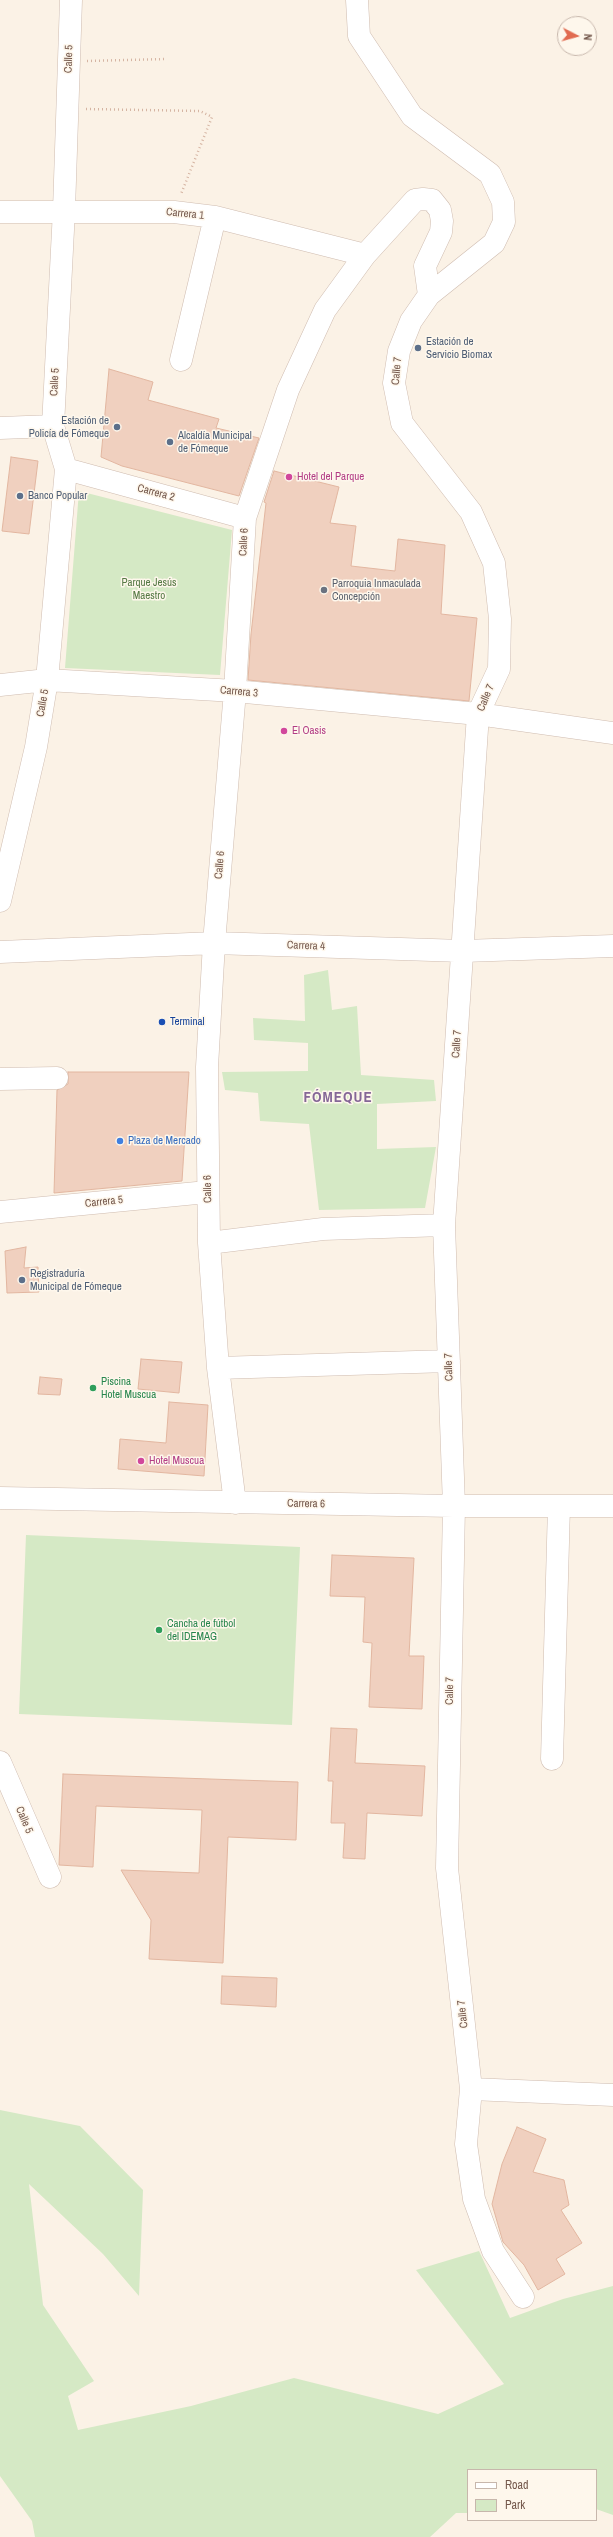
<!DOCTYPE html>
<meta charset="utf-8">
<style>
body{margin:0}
#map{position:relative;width:613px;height:2537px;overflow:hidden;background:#fbf2e6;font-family:"Archivo Narrow",sans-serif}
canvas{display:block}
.legend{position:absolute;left:467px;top:2469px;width:130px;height:52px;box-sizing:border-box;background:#fef7ec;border:1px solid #c7b7ac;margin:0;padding:5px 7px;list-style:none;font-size:12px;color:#74584c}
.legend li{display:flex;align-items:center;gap:8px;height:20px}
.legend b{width:20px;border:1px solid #c7b7ac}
.north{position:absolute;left:557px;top:16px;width:40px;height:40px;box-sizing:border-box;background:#fef7ec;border:1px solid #c7b7ac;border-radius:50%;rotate:96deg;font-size:11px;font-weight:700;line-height:16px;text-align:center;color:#74584c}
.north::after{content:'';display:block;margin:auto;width:14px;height:18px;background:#e16b50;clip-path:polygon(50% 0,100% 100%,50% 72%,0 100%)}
</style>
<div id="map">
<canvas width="613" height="2537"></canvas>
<ul class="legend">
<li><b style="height:5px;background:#fff"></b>Road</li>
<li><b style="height:11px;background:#d5e9c5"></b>Park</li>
</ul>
<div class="north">N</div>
</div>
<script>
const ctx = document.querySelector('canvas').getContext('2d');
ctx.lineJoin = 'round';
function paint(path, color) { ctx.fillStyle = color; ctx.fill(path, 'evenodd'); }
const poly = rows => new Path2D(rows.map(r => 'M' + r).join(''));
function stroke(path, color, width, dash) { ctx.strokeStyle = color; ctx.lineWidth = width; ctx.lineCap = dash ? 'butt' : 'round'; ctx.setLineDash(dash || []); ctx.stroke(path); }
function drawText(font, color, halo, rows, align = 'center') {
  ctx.font = font + ' "Archivo Narrow",sans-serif'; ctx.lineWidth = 3; ctx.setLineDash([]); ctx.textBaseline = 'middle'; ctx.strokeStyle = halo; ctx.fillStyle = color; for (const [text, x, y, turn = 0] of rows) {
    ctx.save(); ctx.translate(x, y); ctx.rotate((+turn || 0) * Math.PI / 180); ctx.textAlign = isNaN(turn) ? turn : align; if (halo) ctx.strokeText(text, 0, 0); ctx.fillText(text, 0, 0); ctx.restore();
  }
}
paint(poly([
 [79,491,232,530,220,675,65,668],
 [328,970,332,1010,357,1006,361,1075,434,1080,436,1101,377,1104,377,1149,436,1147,425,1208,319,1210,309,1124,260,1121,258,1093,225,1090,222,1072,308,1071,308,1043,254,1040,253,1018,305,1021,304,975],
 [26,1535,300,1547,292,1725,19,1714],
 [0,2110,80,2126,143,2190,139,2296,103,2254,29,2184,43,2305,94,2381,68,2396,78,2430,191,2406,294,2378,438,2414,504,2384,416,2270,479,2251,510,2318,563,2299,613,2286,613,2515,596,2509,596,2470,468,2470,468,2513,456,2513,430,2537,35,2537,32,2521,0,2476]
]), '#d5e9c5');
const building = poly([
 [109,369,153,382,148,400,219,419,216,428,259,438,239,496,122,466,101,457,109,369],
 [11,457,38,461,29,534,2,531,11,457],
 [274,471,339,487,330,523,356,526,351,566,395,571,398,539,445,545,441,614,477,618,469,701,248,680,251,634,266,503,264,502,274,471],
 [68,1072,189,1072,182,1181,54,1193,57,1090,68,1084,68,1072],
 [26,1247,24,1268,38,1267,39,1292,7,1293,5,1251,26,1247],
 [141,1359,182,1362,179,1393,138,1389,141,1359],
 [40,1377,62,1379,60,1395,38,1394,40,1377],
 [169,1402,208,1405,204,1476,118,1469,120,1439,166,1443,169,1402],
 [332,1555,414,1558,409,1656,424,1656,422,1709,369,1707,372,1643,363,1642,365,1597,330,1596,332,1555],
 [331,1728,357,1729,355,1763,425,1766,422,1816,367,1813,365,1859,343,1858,345,1823,331,1823,333,1781,328,1781,331,1728],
 [63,1774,298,1782,296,1840,228,1837,223,1963,149,1959,151,1920,121,1870,199,1873,202,1810,96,1806,93,1867,59,1865,63,1774],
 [222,1976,277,1978,276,2007,221,2004,222,1976],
 [517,2127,546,2139,533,2172,564,2180,569,2205,561,2210,582,2243,556,2259,565,2274,538,2290,524,2265,503,2242,492,2204,502,2164,517,2127]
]);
paint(building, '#f0d0bf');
stroke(building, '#e2b6a0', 1);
const minor = poly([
 [357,0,359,36,412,116,490,174,503,202,504,222,494,243,429,295,411,321,399,351,394,383,402,423,471,512,494,563,500,619,499,669,478,714,444,1225,454,1506,447,1868,471,2089,466,2144,474,2199,493,2251,523,2297],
 [0,212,174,212,215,217,365,255],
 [181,360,215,217],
 [0,428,53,426],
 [66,469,245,518],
 [0,685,47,680,235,691,478,714,613,733],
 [0,901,36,747,47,680,66,469,53,426,64,210,71,0],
 [0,952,214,943,463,951,613,946],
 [0,1079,57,1078],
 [0,1212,207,1192],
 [209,1243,323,1229,444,1225],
 [218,1368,449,1361],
 [0,1498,454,1506,613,1506],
 [235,1503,218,1368,209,1243,207,1067,214,943,235,691,245,518,288,390,325,310,365,255,415,200,423,199,432,200,440,210,442,221,441,232,425,266,429,295],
 [552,1759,559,1506],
 [0,1762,50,1877],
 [471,2089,613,2095]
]);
stroke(minor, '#cfbcb0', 23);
stroke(poly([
 [87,61,166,59],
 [86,109,200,111,212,117,181,194]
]), '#d5b4a2', 2.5, [1, 3]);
stroke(minor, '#fff', 22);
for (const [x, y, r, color] of [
 [418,348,4,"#5c6f8a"],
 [117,427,4,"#5c6f8a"],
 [170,442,4,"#5c6f8a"],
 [289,477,4,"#d1479c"],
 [20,496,4,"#5c6f8a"],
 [324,590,4,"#6b7280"],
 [284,731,4,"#d1479c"],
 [162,1022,4,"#1a4fb4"],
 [120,1141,4,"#3f7fe0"],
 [22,1280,4,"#5c6f8a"],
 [93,1388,4,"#2e9e5b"],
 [141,1461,4,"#d1479c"],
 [159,1630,4,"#2e9e5b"]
]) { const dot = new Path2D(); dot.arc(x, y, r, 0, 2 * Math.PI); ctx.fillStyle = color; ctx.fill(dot); stroke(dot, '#fef7ec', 1.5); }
drawText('11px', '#74584c', '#fef7ec', [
 ["Calle 5",69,59,-88],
 ["Carrera 1",185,214,6],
 ["Calle 7",397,371,-85],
 ["Calle 5",55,382,-87],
 ["Carrera 2",156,493,15],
 ["Calle 6",244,542,-87],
 ["Carrera 3",239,692,5],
 ["Calle 7",486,698,-67],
 ["Calle 5",43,703,-80],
 ["Calle 6",220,865,-85],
 ["Carrera 4",306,946,2],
 ["Calle 7",457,1044,-86],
 ["Calle 6",208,1189,-91],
 ["Carrera 5",104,1202,-6],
 ["Calle 7",449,1367,-92],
 ["Carrera 6",306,1504,1],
 ["Calle 7",450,1691,-89],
 ["Calle 5",24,1820,67],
 ["Calle 7",463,2014,-96]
]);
drawText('11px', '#4e5e75', '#fef7ec', [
 ["Estación de",426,342],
 ["Servicio Biomax",426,355],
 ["Estación de",109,421,"right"],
 ["Policía de Fómeque",109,434,"right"],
 ["Alcaldía Municipal",178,436],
 ["de Fómeque",178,449],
 ["Banco Popular",28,496],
 ["Registraduría",30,1274],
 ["Municipal de Fómeque",30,1287]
], 'left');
drawText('11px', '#b23c85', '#fef7ec', [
 ["Hotel del Parque",297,477],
 ["El Oasis",292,731],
 ["Hotel Muscua",149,1461]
], 'left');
drawText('11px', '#557944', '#fef7ec', [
 ["Parque Jesús",149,583],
 ["Maestro",149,596]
]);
drawText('11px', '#5b616d', '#fef7ec', [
 ["Parroquia Inmaculada",332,584],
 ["Concepción",332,597]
], 'left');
drawText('11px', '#164399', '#fef7ec', [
 ["Terminal",170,1022]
], 'left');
drawText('11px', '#366cbe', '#fef7ec', [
 ["Plaza de Mercado",128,1141]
], 'left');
drawText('11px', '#27864d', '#fef7ec', [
 ["Piscina",101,1382],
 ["Hotel Muscua",101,1395],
 ["Cancha de fútbol",167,1624],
 ["del IDEMAG",167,1637]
], 'left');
ctx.letterSpacing = '1px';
drawText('bold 15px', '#856797', '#fef7ec', [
 ["FÓMEQUE",338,1098]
]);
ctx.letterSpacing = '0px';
</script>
